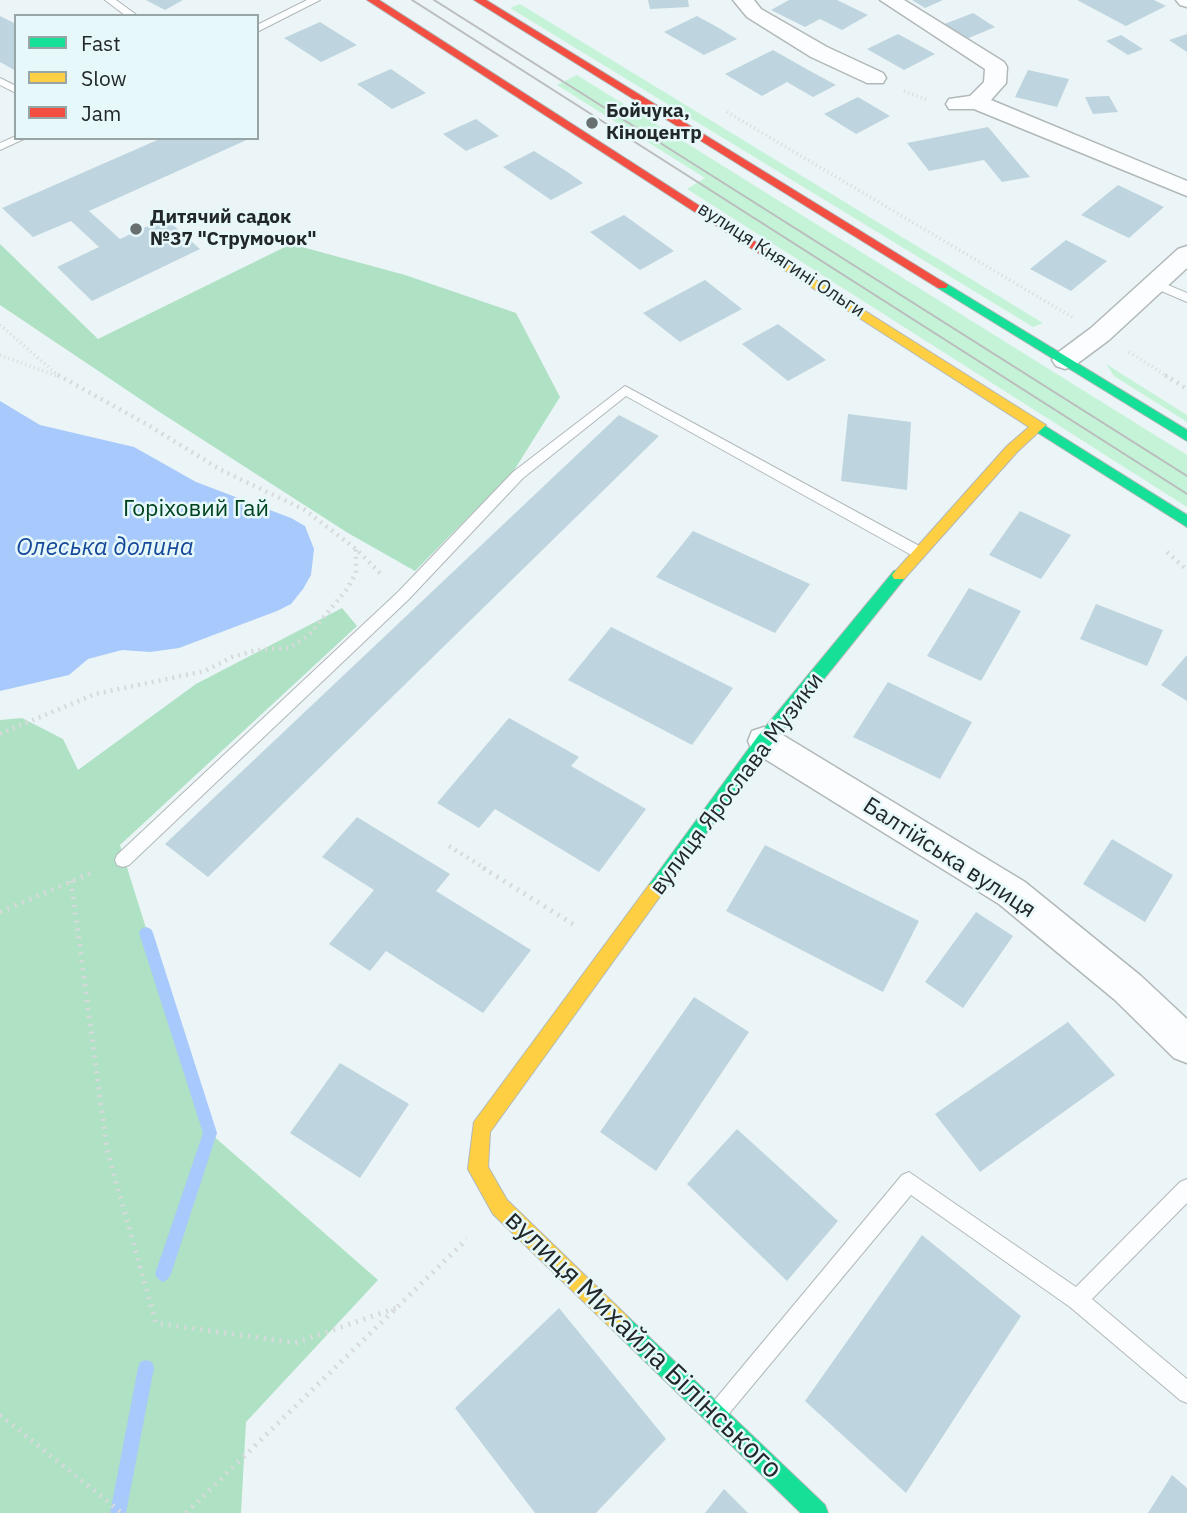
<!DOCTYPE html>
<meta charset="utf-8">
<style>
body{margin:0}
#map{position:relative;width:1187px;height:1513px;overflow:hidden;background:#ebf4f6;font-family:"IBM Plex Sans",sans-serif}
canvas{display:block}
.legend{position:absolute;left:14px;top:14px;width:245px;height:126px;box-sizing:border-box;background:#e7f8fa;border:2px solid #98a5a6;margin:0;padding:9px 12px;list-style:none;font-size:21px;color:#222829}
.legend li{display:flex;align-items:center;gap:14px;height:35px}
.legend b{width:35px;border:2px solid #98a5a6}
</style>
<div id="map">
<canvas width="1187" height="1513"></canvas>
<ul class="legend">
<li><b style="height:9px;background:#16e098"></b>Fast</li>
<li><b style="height:9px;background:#ffcf43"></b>Slow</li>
<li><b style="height:9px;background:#f24e42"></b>Jam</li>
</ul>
</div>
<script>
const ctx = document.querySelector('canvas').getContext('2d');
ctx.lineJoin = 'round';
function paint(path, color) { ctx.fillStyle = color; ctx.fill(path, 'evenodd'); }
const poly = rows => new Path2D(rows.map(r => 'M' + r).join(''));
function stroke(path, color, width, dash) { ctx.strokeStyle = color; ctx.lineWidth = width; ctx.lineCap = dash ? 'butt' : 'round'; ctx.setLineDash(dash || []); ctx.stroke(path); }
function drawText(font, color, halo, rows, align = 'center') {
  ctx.font = font + ' "IBM Plex Sans",sans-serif'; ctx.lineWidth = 5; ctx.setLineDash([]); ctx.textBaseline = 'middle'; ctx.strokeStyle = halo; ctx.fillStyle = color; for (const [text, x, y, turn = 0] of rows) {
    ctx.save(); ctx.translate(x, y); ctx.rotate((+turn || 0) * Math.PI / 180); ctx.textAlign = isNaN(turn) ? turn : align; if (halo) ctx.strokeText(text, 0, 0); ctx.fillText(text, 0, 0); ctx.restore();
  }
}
paint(poly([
 [520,4,1043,323,1033,327,510,8],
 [577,75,1187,455,1187,507,687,189,705,178,557,85],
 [1106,364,1187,415,1187,422,1114,376]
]), '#c5f3d8');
paint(poly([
 [0,244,98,339,291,244,405,275,516,313,560,397,513,472,415,571,348,533,158,411,0,305],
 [342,608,357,626,120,845,210,1133,378,1280,246,1422,241,1513,0,1513,0,720,22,718,63,739,78,770,196,684]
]), '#afe1c4');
paint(poly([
 [0,401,40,425,134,447,196,482,291,518,305,526,314,549,311,575,303,589,291,604,277,611,179,648,150,652,122,650,88,659,69,675,0,691]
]), '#a8c9fb');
paint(poly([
 [146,927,151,929,153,933,217,1133,171,1274,168,1279,163,1282,158,1279,155,1274,203,1133,139,933,141,929,146,927],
 [146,1360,152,1362,154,1368,126,1513,110,1513,138,1368,140,1362,146,1360]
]), '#a8c9fb');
paint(poly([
 [146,0,183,0,165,10],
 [648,0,688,0,689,7,650,9],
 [789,0,837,0,868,15,842,30,820,19,805,27,771,10],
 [912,0,943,0,925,8],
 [1077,0,1154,0,1166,6,1126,26],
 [973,13,995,27,964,40,942,25],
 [0,16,16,24,16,71,0,62],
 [697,16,717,27,737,39,704,55,664,32],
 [320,22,347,39,357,45,321,62,284,38],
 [898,34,935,54,904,70,867,49],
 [1187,34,1187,52,1169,40],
 [1121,35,1143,49,1128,55,1106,41],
 [773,50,810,71,836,85,813,97,787,82,762,96,725,74],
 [391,69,426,93,392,109,357,84],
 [1028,70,1069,79,1057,107,1015,97],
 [1109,96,1118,112,1093,114,1085,97],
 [858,97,890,116,856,134,824,114],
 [476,119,499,136,466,151,443,134],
 [988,127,1030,177,1002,182,984,160,929,171,907,143],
 [162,138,251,138,89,211,120,239,165,218,200,249,92,301,57,267,99,247,71,221,33,237,2,208],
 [534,151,566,171,583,183,551,200,503,167],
 [1118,185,1164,207,1129,238,1081,215],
 [624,215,674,251,640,270,590,232],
 [1066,240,1107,261,1071,291,1030,269],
 [705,280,742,309,680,342,643,313],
 [778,324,826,360,788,381,742,344],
 [848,414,911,422,907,490,841,481],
 [619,415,659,436,208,877,165,844],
 [1020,511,1071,535,1041,579,989,555],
 [693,531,810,584,775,633,656,577],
 [969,588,1021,611,981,681,927,656],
 [1096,604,1163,630,1147,666,1080,639],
 [611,627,733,688,692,745,568,680],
 [1187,655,1187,701,1161,685],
 [888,682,972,722,940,779,853,737],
 [509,718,579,757,571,766,646,809,599,872,495,809,479,828,437,803],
 [357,817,450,874,436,891,531,950,483,1013,386,951,370,971,329,944,374,890,322,857],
 [1112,839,1173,875,1145,922,1083,884],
 [765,845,919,921,883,992,726,911],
 [976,912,1013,936,963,1008,925,982],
 [694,997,749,1032,656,1171,600,1132],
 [1068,1022,1115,1075,980,1172,935,1114],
 [340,1063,409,1104,360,1178,290,1133],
 [737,1129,838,1221,787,1281,687,1184],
 [922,1235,1021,1316,906,1493,805,1401],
 [559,1308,666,1439,596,1513,535,1513,455,1408],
 [1172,1475,1187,1488,1187,1513,1148,1513],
 [724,1489,748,1513,705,1513]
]), '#bed5df');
const lane = poly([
 [105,0,116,0,138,16,126,16,105,0],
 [307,0,320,0,257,32,257,25,307,0],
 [0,78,16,86,16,93,0,85,0,78],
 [16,136,26,138,0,150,0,143,16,136],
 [1156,280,1187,293,1187,302,1152,287,1152,281,1156,280],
 [625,386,923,548,925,552,923,556,913,556,626,396,523,478,408,600,129,865,123,867,117,865,115,860,117,855,398,592,513,472,625,386],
 [909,1172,1076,1287,1180,1182,1187,1179,1187,1203,1092,1299,1187,1379,1187,1403,1180,1400,1070,1307,911,1195,727,1416,720,1419,713,1416,710,1409,713,1402,902,1175,909,1172]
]);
const street = poly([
 [733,0,754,0,761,9,827,47,883,73,886,78,883,83,867,83,811,57,747,17,733,0],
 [880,0,904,0,1004,62,1007,67,1006,83,991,100,1187,181,1187,196,974,109,949,109,946,104,949,99,970,96,984,82,985,69,880,0],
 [1176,0,1187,0,1187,7,1180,5,1176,0],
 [1187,246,1187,268,1109,340,1074,366,1065,369,1056,366,1052,360,1056,354,1091,328,1178,249,1187,246],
 [764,727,776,731,1025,882,1141,976,1187,1019,1187,1063,1174,1058,1115,1000,999,904,752,751,748,741,752,731,764,727]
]);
const fast = poly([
 [942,281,1187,430,1187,441,938,288,936,285,942,281],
 [1037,421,1187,515,1187,527,1032,429,1032,423,1037,421],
 [899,570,906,575,904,579,770,746,661,895,655,898,649,895,647,890,649,885,758,736,894,571,899,570],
 [621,1314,628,1317,825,1505,828,1513,801,1513,614,1331,611,1324,614,1317,621,1314]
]);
const slow = poly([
 [784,260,1046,425,1017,452,904,579,894,579,892,575,1007,446,1029,427,780,267,780,261,784,260],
 [655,882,661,885,663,890,661,895,490,1132,488,1167,507,1200,628,1317,631,1324,628,1331,621,1334,614,1331,493,1214,468,1169,474,1122,649,885,655,882]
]);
const jam = poly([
 [367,0,379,0,790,264,788,267,780,267,367,0],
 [474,0,486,0,948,285,946,288,938,288,474,0]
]);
stroke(lane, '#b1b8b8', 2);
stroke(street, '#b1b8b8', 3);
stroke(fast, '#b1b8b8', 2);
stroke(slow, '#b1b8b8', 2);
stroke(jam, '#b1b8b8', 2);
stroke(poly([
 [904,91,928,100],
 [727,112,1072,317],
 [0,325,60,377],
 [1129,352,1168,377],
 [0,355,57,376]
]), '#d7dada', 3.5, [1, 3.5]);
stroke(poly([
 [58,375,148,425,221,470,305,510,356,549,383,576],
 [1165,375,1187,389],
 [1167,552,1187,570],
 [0,734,95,694,205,671,232,657,257,650,289,648,309,635,347,589,356,573,356,549],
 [449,846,486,869]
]), '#d7dada', 4.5, [2, 5]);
stroke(poly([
 [483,868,576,926],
 [71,881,107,1150,156,1323,295,1343,396,1308],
 [0,912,96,871],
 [0,1415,122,1513],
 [186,1513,467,1239]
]), '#d7dada', 5, [2, 6]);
paint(lane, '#fcfdfe');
paint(street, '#fcfdfe');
paint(fast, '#16e098');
paint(slow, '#ffcf43');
paint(jam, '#f24e42');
stroke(poly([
 [412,0,1187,494],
 [434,0,1187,476]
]), '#bbbdbe', 2);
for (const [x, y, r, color] of [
 [592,123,7,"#686f71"],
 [136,229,7,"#686f71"]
]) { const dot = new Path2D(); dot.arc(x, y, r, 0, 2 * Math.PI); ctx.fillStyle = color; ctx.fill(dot); stroke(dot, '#e7f8fa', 2.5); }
drawText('bold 19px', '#222829', '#e7f8fa', [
 ["Бойчука,",606,112],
 ["Кіноцентр",606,134],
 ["Дитячий садок",150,218],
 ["№37 \"Струмочок\"",150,240]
], 'left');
drawText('19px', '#222829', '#e7f8fa', [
 ["вулиця Княгині Ольги",781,260,33]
]);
drawText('23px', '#004321', '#e7f8fa', [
 ["Горіховий Гай",196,509]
]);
drawText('23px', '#222829', '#e7f8fa', [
 ["вулиця Ярослава Музики",737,784,-53],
 ["Балтійська вулиця",949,858,33]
]);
drawText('italic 24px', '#17499a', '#e7f8fa', [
 ["Олеська долина",105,548]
]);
drawText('28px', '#222829', '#e7f8fa', [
 ["вулиця Михайла Білінського",643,1345,44]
]);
</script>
